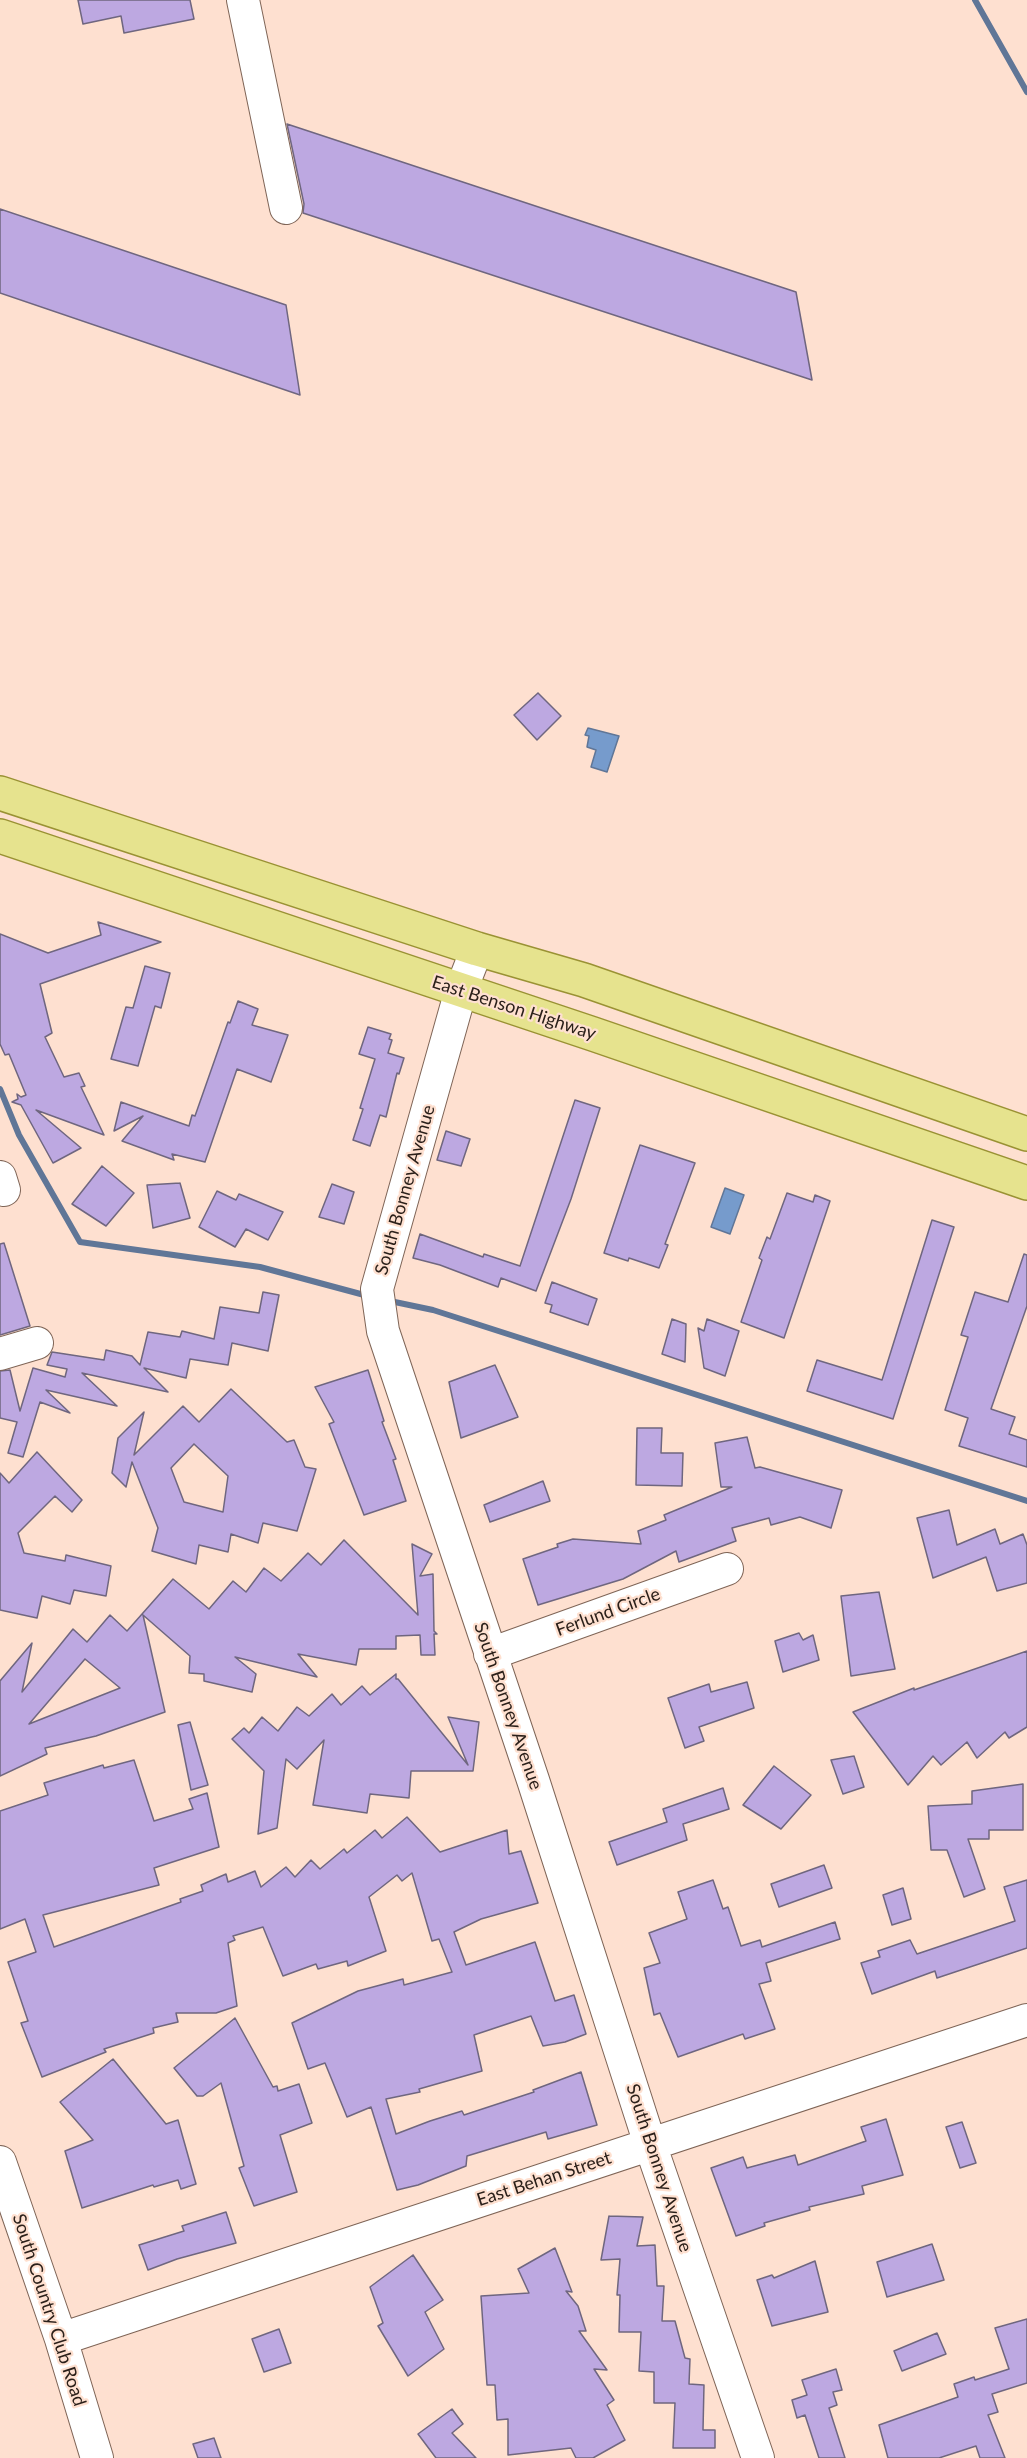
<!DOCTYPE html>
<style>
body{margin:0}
canvas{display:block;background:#fee0d0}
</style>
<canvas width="1027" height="2458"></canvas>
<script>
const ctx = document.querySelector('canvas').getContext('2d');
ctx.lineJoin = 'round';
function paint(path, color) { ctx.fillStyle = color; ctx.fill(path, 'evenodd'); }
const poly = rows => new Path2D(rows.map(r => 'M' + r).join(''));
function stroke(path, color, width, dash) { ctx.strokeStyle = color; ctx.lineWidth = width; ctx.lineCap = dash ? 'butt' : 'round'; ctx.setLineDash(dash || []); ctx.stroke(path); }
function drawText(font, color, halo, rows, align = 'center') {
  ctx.font = font + ' Lato,sans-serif'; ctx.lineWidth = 4.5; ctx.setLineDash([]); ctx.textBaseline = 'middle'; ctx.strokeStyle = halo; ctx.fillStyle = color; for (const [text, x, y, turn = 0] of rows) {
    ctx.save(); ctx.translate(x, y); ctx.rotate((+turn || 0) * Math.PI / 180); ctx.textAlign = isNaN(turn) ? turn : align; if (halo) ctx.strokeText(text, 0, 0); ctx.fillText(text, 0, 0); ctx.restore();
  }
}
const water = poly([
 [588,728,619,736,607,772,591,767,596,750,587,747,589,736,585,735,588,728],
 [725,1188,744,1195,730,1234,711,1227,725,1188]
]);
paint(water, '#769bcc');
stroke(water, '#607697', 1.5);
stroke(poly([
 [975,0,1027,92],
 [0,1089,19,1135,80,1242,260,1267,368,1296],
 [390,1301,433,1310,1027,1501]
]), '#607697', 6);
const building = poly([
 [78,0,190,0,194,19,124,33,121,16,83,24,78,0],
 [287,124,796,292,812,380,303,213,304,204,287,124],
 [0,209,286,305,300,395,0,293,0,209],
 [538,693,561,716,537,740,514,715,538,693],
 [98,922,161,942,40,984,52,1033,45,1037,64,1077,79,1073,85,1086,81,1087,104,1135,36,1110,81,1148,53,1163,21,1105,12,1102,18,1099,17,1094,21,1097,26,1095,9,1054,5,1055,0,1044,0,934,48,953,101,935,98,922],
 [145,966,170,973,161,1008,155,1006,138,1066,111,1059,126,1007,133,1008,145,966],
 [238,1001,258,1009,252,1025,288,1035,271,1082,237,1069,205,1162,172,1154,174,1160,122,1141,143,1116,114,1131,121,1102,189,1126,192,1115,195,1116,228,1022,230,1023,238,1001],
 [368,1027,391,1034,389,1039,392,1040,388,1053,404,1058,399,1074,397,1073,386,1117,380,1115,370,1146,353,1140,363,1109,360,1108,375,1059,359,1054,368,1027],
 [575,1100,600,1108,571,1199,536,1291,501,1278,498,1287,440,1265,413,1258,420,1234,483,1257,484,1254,520,1266,575,1100],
 [446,1131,470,1139,461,1166,437,1160,446,1131],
 [640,1145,695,1163,665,1244,668,1245,659,1268,629,1258,628,1261,604,1253,640,1145],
 [102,1166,134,1193,106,1226,72,1204,102,1166],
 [180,1183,190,1218,153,1228,147,1185,180,1183],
 [332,1184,354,1192,344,1224,319,1217,332,1184],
 [217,1191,236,1200,239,1194,283,1212,268,1240,246,1229,235,1247,199,1227,217,1191],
 [787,1193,813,1202,815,1195,830,1201,784,1338,741,1322,762,1260,759,1258,767,1237,770,1239,787,1193],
 [932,1220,954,1227,893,1419,807,1391,817,1360,882,1380,932,1220],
 [4,1243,30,1326,0,1335,0,1244,4,1243],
 [1024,1254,1027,1255,1027,1306,991,1409,1015,1417,1009,1434,1027,1440,1027,1467,959,1446,968,1418,945,1410,968,1337,961,1335,975,1292,1008,1302,1024,1254],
 [552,1282,597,1299,588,1325,550,1312,552,1305,545,1303,552,1282],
 [263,1292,279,1295,268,1351,232,1343,228,1365,190,1359,186,1378,144,1368,168,1392,82,1373,117,1406,46,1390,70,1413,40,1402,23,1457,8,1453,17,1422,0,1418,0,1371,10,1370,20,1411,33,1368,65,1377,67,1369,47,1365,52,1352,104,1360,106,1350,132,1356,140,1365,148,1332,180,1337,182,1331,214,1339,220,1307,259,1313,263,1292],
 [672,1319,686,1324,685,1362,662,1354,672,1319],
 [707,1319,739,1331,725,1376,704,1368,698,1328,704,1331,707,1319],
 [495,1365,518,1417,461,1438,449,1382,495,1365],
 [368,1370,384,1421,382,1422,396,1459,393,1460,406,1501,364,1515,329,1424,334,1422,315,1387,368,1370],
 [231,1389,287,1442,294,1440,305,1467,316,1469,297,1531,263,1523,258,1543,231,1534,228,1552,199,1545,196,1564,152,1551,158,1528,132,1462,126,1487,112,1473,118,1438,144,1412,134,1455,183,1406,199,1422,231,1389],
 [194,1444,228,1476,223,1512,184,1502,171,1468,194,1444],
 [637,1428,662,1428,661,1453,683,1453,682,1486,636,1485,637,1428],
 [747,1437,755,1468,760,1467,842,1490,831,1528,800,1517,771,1525,769,1518,732,1528,736,1541,679,1562,676,1551,623,1579,538,1605,523,1559,558,1547,557,1544,573,1539,641,1544,638,1531,666,1520,664,1515,732,1487,721,1487,715,1443,747,1437],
 [37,1452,82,1500,72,1512,55,1496,18,1533,24,1553,65,1561,66,1555,111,1566,106,1596,74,1590,70,1604,42,1596,37,1618,0,1610,0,1473,9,1483,37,1452],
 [543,1481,550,1501,490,1522,484,1505,543,1481],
 [949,1510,957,1545,995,1529,1000,1544,1023,1534,1027,1545,1027,1583,997,1591,986,1557,933,1578,917,1518,949,1510],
 [344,1540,418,1615,412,1544,432,1554,420,1576,433,1574,434,1631,437,1634,434,1634,435,1655,421,1655,420,1635,396,1636,396,1649,359,1649,356,1665,298,1654,317,1677,235,1657,256,1674,252,1692,204,1681,204,1674,189,1673,190,1656,143,1615,165,1712,96,1736,45,1748,47,1754,0,1776,0,1681,32,1643,22,1692,73,1629,87,1642,110,1615,127,1631,173,1579,209,1609,233,1581,246,1592,264,1568,281,1581,308,1553,321,1565,344,1540],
 [85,1659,120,1688,29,1724,85,1659],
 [879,1592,895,1669,851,1676,841,1596,879,1592],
 [799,1633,803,1640,813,1635,819,1660,783,1672,775,1641,799,1633],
 [1027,1651,1027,1727,1009,1738,1005,1732,977,1758,967,1742,941,1765,933,1756,908,1785,853,1712,914,1688,914,1690,1027,1651],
 [396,1674,396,1679,398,1679,468,1765,448,1717,479,1722,473,1771,411,1771,409,1798,370,1794,367,1813,313,1805,324,1740,297,1769,286,1759,277,1828,258,1834,264,1771,232,1739,244,1728,249,1733,262,1717,278,1731,297,1707,309,1716,332,1694,341,1705,362,1686,370,1695,396,1674],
 [747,1682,754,1708,699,1727,704,1741,685,1748,668,1698,709,1684,711,1692,747,1682],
 [190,1722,208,1785,191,1790,178,1725,190,1722],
 [854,1756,864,1787,843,1794,831,1760,854,1756],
 [134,1760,154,1821,193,1809,189,1799,207,1793,219,1847,154,1868,159,1885,43,1915,54,1947,181,1902,180,1899,203,1891,201,1885,226,1874,228,1882,255,1871,261,1887,286,1867,295,1877,311,1860,320,1869,344,1849,347,1853,375,1830,382,1838,407,1817,440,1852,507,1830,509,1854,521,1851,538,1903,481,1919,454,1932,466,1965,535,1942,555,2001,574,1995,586,2034,565,2042,543,2046,531,2016,474,2035,482,2071,419,2089,420,2092,386,2099,396,2134,430,2121,462,2111,464,2115,534,2092,533,2090,581,2072,597,2125,548,2139,546,2132,467,2156,466,2166,418,2185,397,2190,371,2107,347,2117,325,2063,308,2069,292,2023,358,1991,403,1979,404,1985,452,1972,439,1939,432,1941,412,1873,402,1881,397,1875,369,1897,386,1951,348,1966,347,1961,318,1969,316,1964,283,1976,263,1927,233,1936,235,1940,228,1943,237,2006,216,2013,176,2013,178,2022,153,2028,154,2033,104,2049,106,2052,42,2077,21,2023,28,2021,8,1962,36,1952,25,1919,0,1929,0,1811,48,1795,44,1783,103,1765,104,1768,134,1760],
 [774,1766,811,1795,781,1829,743,1805,774,1766],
 [1023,1784,1023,1830,989,1830,989,1839,968,1839,985,1889,964,1897,947,1850,931,1850,928,1806,972,1804,972,1791,1023,1784],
 [723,1788,729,1809,683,1824,687,1840,617,1865,609,1842,667,1822,663,1809,723,1788],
 [824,1865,832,1888,779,1907,771,1884,824,1865],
 [713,1880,723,1909,728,1907,741,1946,760,1940,762,1947,835,1922,840,1939,766,1963,771,1981,759,1984,775,2029,745,2039,743,2034,678,2057,660,2013,654,2015,644,1968,660,1963,649,1933,687,1919,678,1892,713,1880],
 [1027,1880,1027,1948,937,1978,935,1971,872,1994,861,1963,880,1957,878,1951,910,1940,917,1954,1015,1921,1004,1887,1027,1880],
 [903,1888,911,1919,892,1925,883,1895,903,1888],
 [235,2018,273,2087,277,2086,278,2091,299,2084,312,2123,280,2135,297,2192,254,2206,239,2168,244,2166,221,2083,203,2096,197,2096,174,2068,235,2018],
 [113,2059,166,2124,178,2120,196,2184,181,2189,178,2180,154,2187,153,2185,82,2208,65,2151,93,2140,60,2102,113,2059],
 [886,2119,903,2175,862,2186,864,2194,809,2207,810,2210,764,2223,765,2226,736,2236,711,2168,743,2157,747,2168,795,2155,798,2165,866,2141,861,2127,886,2119],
 [962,2122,976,2163,960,2168,946,2127,962,2122],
 [226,2212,236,2243,177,2259,148,2270,139,2245,184,2231,182,2226,226,2212],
 [609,2216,643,2217,637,2246,655,2245,657,2286,664,2286,662,2321,675,2321,685,2358,690,2359,689,2384,704,2385,703,2430,715,2430,715,2448,673,2448,675,2403,654,2403,654,2372,639,2371,641,2332,619,2332,620,2295,617,2295,620,2259,601,2260,609,2216],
 [932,2244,944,2280,887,2297,877,2262,932,2244],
 [555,2248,572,2292,566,2291,578,2306,586,2331,579,2331,607,2370,594,2369,614,2400,607,2405,625,2440,593,2458,576,2458,571,2448,508,2455,508,2419,497,2420,495,2385,487,2385,481,2296,529,2293,518,2269,555,2248],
 [413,2255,443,2300,425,2312,444,2349,408,2376,378,2326,383,2323,370,2287,413,2255],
 [815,2261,828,2312,772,2326,757,2280,772,2275,774,2278,815,2261],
 [1027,2319,1027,2383,992,2394,998,2412,988,2415,1005,2458,980,2458,976,2446,939,2458,888,2458,879,2425,958,2397,954,2384,974,2377,975,2380,1009,2369,995,2328,1027,2319],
 [279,2329,291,2363,264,2372,252,2339,279,2329],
 [937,2333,946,2354,902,2371,894,2351,937,2333],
 [836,2369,842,2390,833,2392,837,2405,829,2408,845,2458,819,2458,805,2415,797,2418,792,2400,807,2395,802,2380,836,2369],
 [452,2409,463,2424,452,2433,476,2458,436,2458,418,2434,452,2409],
 [214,2438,221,2458,198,2458,193,2444,214,2438]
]);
paint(building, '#bda8e1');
stroke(building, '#6f667f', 1.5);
const minor = poly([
 [243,0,286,208],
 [477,949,461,990,377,1289,383,1331,533,1780,650,2144,758,2458],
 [0,1177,4,1190],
 [0,1354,37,1343],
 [490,1654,727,1569],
 [0,2162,61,2339,97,2458],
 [61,2339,1027,2020]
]);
const major = poly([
 [0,793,477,949,584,980,1027,1134],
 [0,836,593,1034,1027,1183]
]);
stroke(minor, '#7f6557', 34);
stroke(major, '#9a9234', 36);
stroke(minor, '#fff', 32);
stroke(major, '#e6e38e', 33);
drawText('18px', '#2b201a', '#fee0d0', [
 ["East Benson Highway",514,1008,18],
 ["South Bonney Avenue",405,1190,-74],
 ["Ferlund Circle",608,1612,-20],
 ["South Bonney Avenue",508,1706,71],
 ["South Bonney Avenue",659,2168,72],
 ["East Behan Street",544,2179,-18],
 ["South Country Club Road",49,2310,72]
]);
</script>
